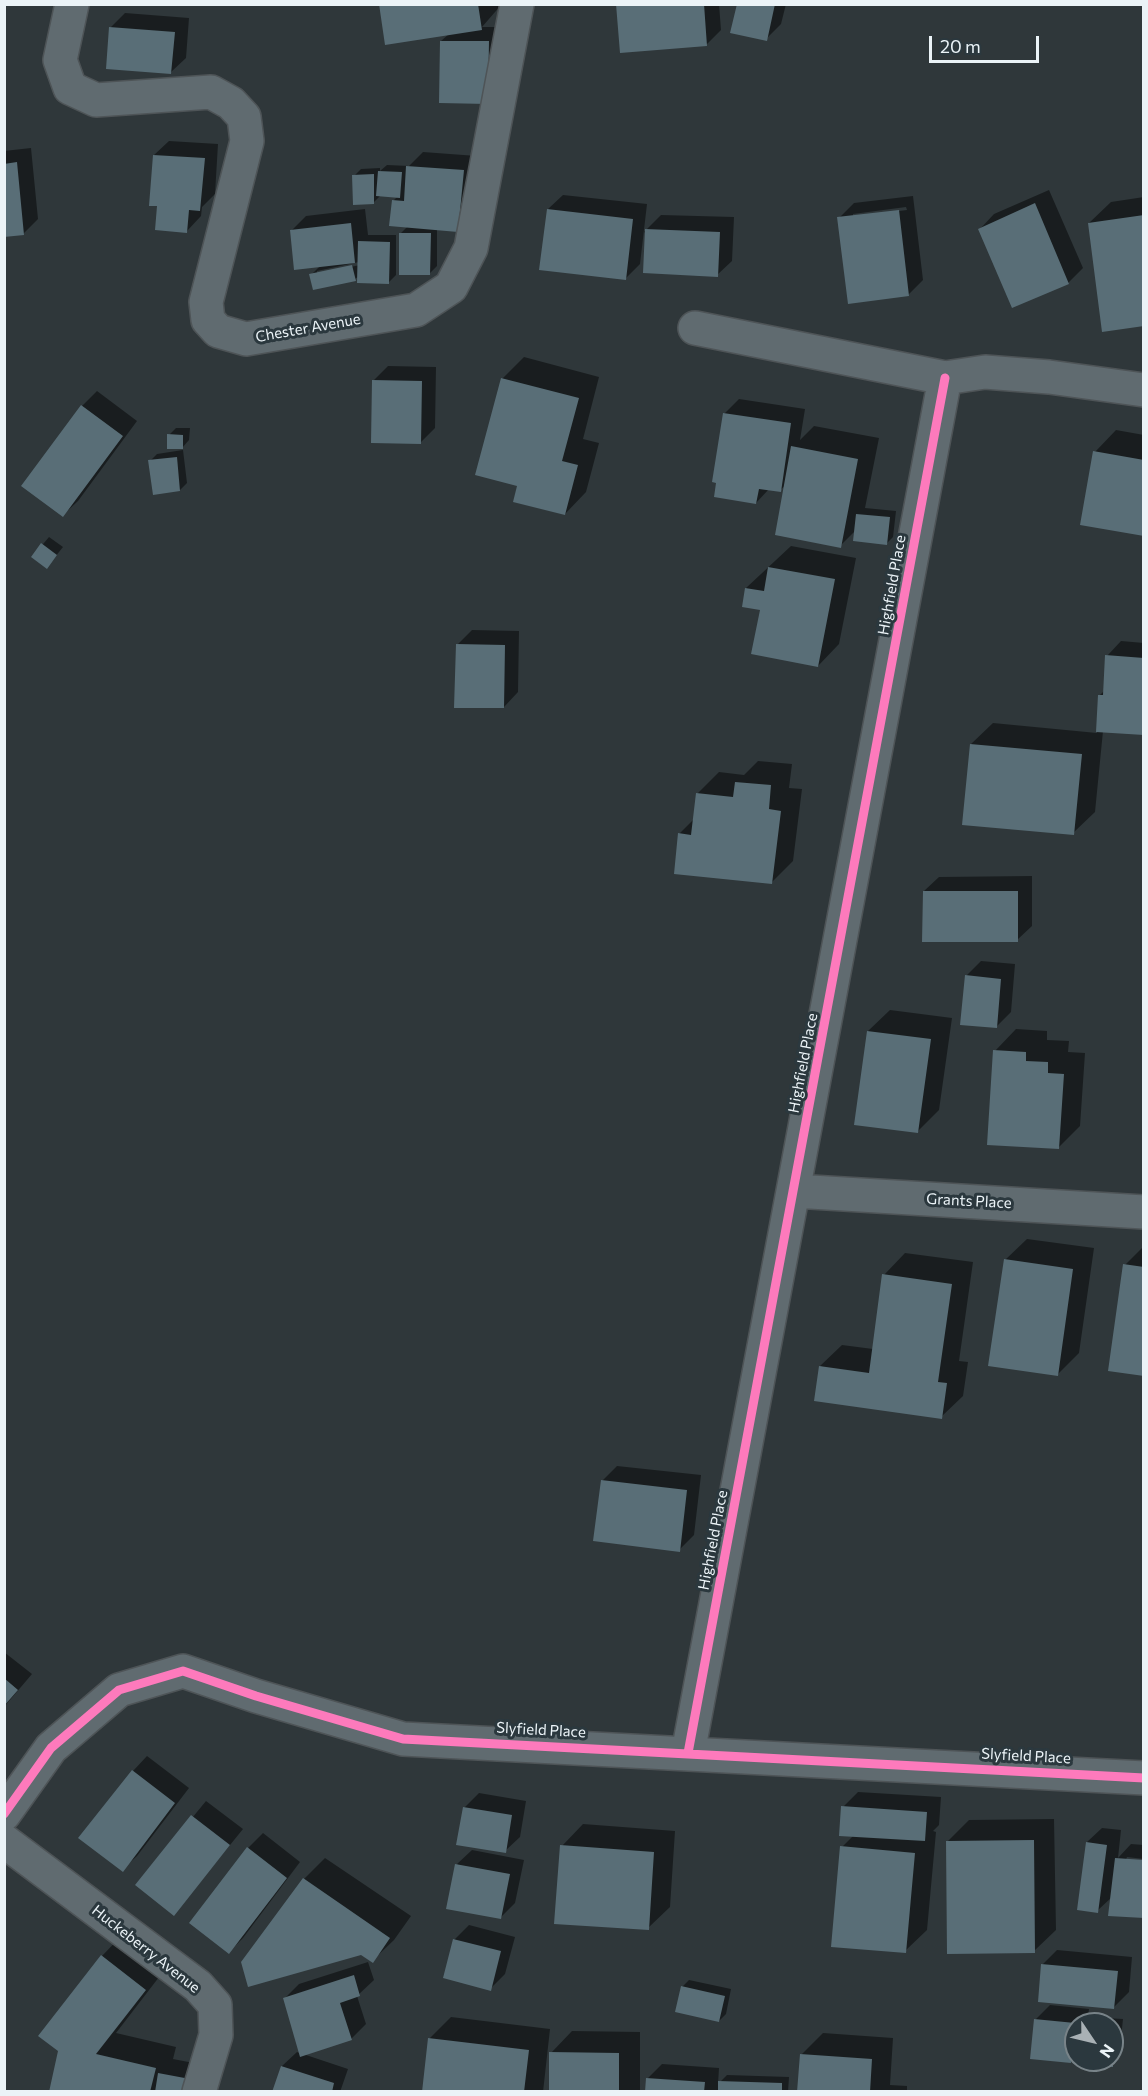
<!DOCTYPE html>
<style>
body{margin:0}
#map{position:relative;width:1148px;height:2096px;overflow:hidden;background:#2f373a;font-family:Commissioner,sans-serif}
canvas{display:block}
.frame{position:absolute;inset:0;border:6px solid #ebf3f7;pointer-events:none}
.north{position:absolute;left:1064px;top:2012px;width:60px;height:60px;box-sizing:border-box;background:#2b383e;border:2px solid #788388;border-radius:50%;rotate:125deg;font-size:16px;font-weight:700;line-height:24px;text-align:center;color:#ebf3f7}
.north::after{content:'';display:block;margin:auto;width:21px;height:27px;background:#a9b1b5;clip-path:polygon(50% 0,100% 100%,50% 72%,0 100%)}
.scale{position:absolute;left:929px;top:36px;width:110px;height:27px;box-sizing:border-box;border:3px solid #ebf3f7;border-top:0;padding-left:8px;font-size:18px;line-height:21px;white-space:nowrap;color:#ebf3f7;-webkit-text-stroke:4px #2b383e;paint-order:stroke}
</style>
<div id="map">
<canvas width="1148" height="2096"></canvas>
<div class="frame"></div>
<div class="north">N</div>
<div class="scale">20 m</div>
</div>
<script>
const ctx = document.querySelector('canvas').getContext('2d');
ctx.lineJoin = 'round';
function paint(path, color) { ctx.fillStyle = color; ctx.fill(path, 'evenodd'); }
const poly = rows => new Path2D(rows.map(r => 'M' + r).join(''));
function stroke(path, color, width, dash) { ctx.strokeStyle = color; ctx.lineWidth = width; ctx.lineCap = dash ? 'butt' : 'round'; ctx.setLineDash(dash || []); ctx.stroke(path); }
function drawText(font, color, halo, rows, align = 'center') {
  ctx.font = font + ' Commissioner,sans-serif'; ctx.lineWidth = 6; ctx.setLineDash([]); ctx.textBaseline = 'middle'; ctx.strokeStyle = halo; ctx.fillStyle = color; for (const [text, x, y, turn = 0] of rows) {
    ctx.save(); ctx.translate(x, y); ctx.rotate((+turn || 0) * Math.PI / 180); ctx.textAlign = isNaN(turn) ? turn : align; if (halo) ctx.strokeText(text, 0, 0); ctx.fillText(text, 0, 0); ctx.restore();
  }
}
paint(poly([
 [381,4,502,4,482,27,504,27,502,88,441,41,450,33],
 [618,4,719,4,721,30,707,44],
 [738,4,786,4,781,24,766,39],
 [125,13,189,18,186,58,171,72,110,28],
 [169,141,218,144,215,194,202,207,201,216,187,231,159,204,154,155],
 [31,148,38,219,23,234,4,236,4,151],
 [423,152,477,156,458,230,437,228,437,266,430,273,401,233,408,226,393,201,398,196,381,195,374,202,354,176,361,169,380,168,380,171,387,165,409,166],
 [1049,190,1083,268,1068,283,980,229,994,214],
 [563,195,647,204,640,264,625,279,548,209],
 [913,196,923,280,908,295,839,218,854,203],
 [906,207,907,210,853,217,853,214],
 [1144,197,1144,325,1089,223,1111,202],
 [365,209,368,235,396,235,396,275,389,282,359,276,355,279,311,275,321,265,291,231,306,216],
 [359,262,360,265,317,274,317,271],
 [661,215,734,217,732,261,717,275,644,232],
 [524,357,599,377,583,439,599,443,586,492,565,514,518,485,502,379],
 [388,366,436,367,435,428,421,442,374,380],
 [97,391,137,421,78,501,63,515,23,486,82,406],
 [739,399,805,409,800,440,814,426,879,438,865,508,896,511,893,537,886,544,856,530,840,546,786,485,780,490,769,489,756,503,724,414],
 [176,428,190,428,189,440,182,448,169,435],
 [1116,430,1144,435,1144,535,1095,452],
 [183,450,187,483,180,490,150,461,157,454],
 [49,537,63,547,47,567,33,556],
 [791,546,856,558,839,644,818,666,762,609,746,588],
 [472,630,519,631,518,692,504,707,457,645],
 [1121,641,1144,643,1144,733,1103,731,1095,812,1073,833,971,744,993,723,1097,733,1100,695,1104,691,1107,656],
 [758,761,792,764,789,788,802,789,793,861,772,882,679,834,694,819,697,794,719,772,744,775],
 [1032,876,1032,926,1017,940,924,891,939,877],
 [981,961,1015,964,1011,1012,996,1027,966,976],
 [890,1010,952,1018,939,1110,917,1132,868,1031],
 [1016,1029,1047,1031,1047,1040,1069,1041,1068,1052,1085,1053,1080,1126,1059,1147,995,1051],
 [1027,1239,1094,1248,1079,1353,1058,1374,1005,1260],
 [1144,1246,1144,1375,1125,1265],
 [905,1253,973,1262,959,1361,968,1362,963,1396,941,1417,820,1366,842,1345,873,1349,884,1275],
 [617,1466,701,1475,694,1535,679,1550,602,1481],
 [4,1652,32,1674,4,1707],
 [147,1756,189,1788,137,1856,122,1870,133,1771],
 [858,1792,941,1797,939,1825,933,1831,936,1832,927,1930,905,1951,842,1847,854,1835,843,1807],
 [479,1793,526,1801,520,1837,505,1851,464,1808],
 [206,1801,243,1829,174,1914,137,1885],
 [1054,1819,1056,1930,1034,1951,948,1841,969,1820],
 [583,1824,675,1831,670,1907,648,1928,562,1846],
 [1102,1828,1121,1830,1118,1858,1131,1844,1144,1845,1144,1859,1127,1857,1112,1897,1097,1911,1087,1842],
 [263,1833,300,1862,243,1938,229,1952,248,1848],
 [472,1850,524,1860,515,1903,500,1918,457,1864],
 [325,1858,411,1916,394,1940,372,1961,304,1879],
 [469,1925,515,1937,505,1974,490,1989,454,1940],
 [123,1934,166,1968,116,2033,176,2047,173,2059,204,2065,199,2092,50,2092,102,1956],
 [1057,1950,1132,1957,1129,1992,1114,2007,1042,1965],
 [368,1962,374,1980,357,1996,366,2024,351,2039,303,2054,348,2069,340,2092,274,2092,282,2066,297,2052,300,2053,285,1998,299,1984],
 [689,1980,731,1989,726,2014,719,2021,682,1987],
 [1050,2005,1089,2009,1088,2017,1123,2019,1119,2058,1112,2065,1079,2060,1112,2060,1112,2024,1076,2024,1076,2055,1070,2061,1035,2020],
 [451,2017,550,2029,543,2092,424,2092,429,2039],
 [572,2031,640,2032,640,2092,550,2092,551,2053],
 [823,2033,893,2038,890,2085,907,2086,907,2092,799,2092,801,2055],
 [662,2064,719,2068,718,2084,727,2075,789,2077,788,2092,646,2092,648,2078]
]), '#0007');
paint(poly([
 [379,4,478,4,482,30,385,45],
 [616,4,704,4,707,46,620,53],
 [737,4,775,4,767,41,730,33],
 [109,27,175,32,171,74,106,69],
 [440,41,489,41,488,104,439,103],
 [153,155,205,158,200,211,189,210,187,233,155,230,157,206,149,206],
 [17,162,24,235,4,237,4,164],
 [406,166,464,170,458,232,389,226,392,200,404,201],
 [378,171,402,172,400,198,376,196],
 [374,174,374,204,353,205,352,175],
 [1035,203,1069,284,1012,308,978,229],
 [547,209,633,219,626,280,539,270],
 [899,210,909,296,848,304,837,217],
 [1144,215,1144,326,1102,332,1088,223],
 [351,223,355,263,294,270,290,230],
 [645,229,720,232,718,277,643,273],
 [399,233,431,233,430,275,399,275],
 [358,241,390,242,389,284,357,283],
 [352,265,356,281,313,290,309,274],
 [501,378,579,398,562,461,578,465,565,515,513,502,517,486,475,475],
 [372,380,422,381,421,444,371,443],
 [81,405,123,436,63,517,21,486],
 [723,413,791,423,781,492,759,489,756,504,714,497,716,483,712,482],
 [167,434,183,435,183,449,167,449],
 [791,446,858,459,841,548,775,535],
 [1093,451,1144,460,1144,536,1080,525],
 [177,457,180,491,153,495,148,460],
 [856,514,890,517,887,545,853,541],
 [41,543,57,555,47,569,31,557],
 [768,567,835,579,818,667,751,654,760,610,742,607,745,588,764,591],
 [456,644,505,645,504,708,454,708],
 [1105,655,1144,658,1144,735,1096,732,1098,695,1103,695],
 [970,744,1082,754,1074,835,962,825],
 [735,782,771,785,769,809,781,811,772,884,674,874,678,833,691,835,696,793,733,797],
 [923,891,1018,891,1018,942,922,942],
 [965,975,1001,979,997,1028,960,1025],
 [867,1031,931,1039,918,1133,854,1125],
 [993,1050,1026,1052,1026,1061,1048,1062,1048,1073,1064,1074,1059,1149,987,1145],
 [1004,1259,1073,1269,1058,1376,988,1366],
 [1123,1264,1144,1267,1144,1376,1108,1371],
 [882,1274,952,1284,938,1382,947,1383,942,1419,814,1401,819,1366,869,1373],
 [601,1480,687,1490,680,1552,593,1541],
 [4,1678,18,1690,4,1706],
 [132,1770,175,1803,123,1872,78,1838],
 [841,1806,927,1812,925,1841,839,1836],
 [463,1807,512,1815,506,1853,456,1845],
 [191,1815,230,1845,174,1916,135,1885],
 [1034,1840,1035,1953,947,1954,946,1841],
 [1086,1842,1107,1845,1098,1913,1077,1910],
 [560,1845,654,1852,649,1930,554,1924],
 [840,1846,915,1853,906,1953,831,1947],
 [247,1847,287,1878,229,1954,189,1923],
 [1115,1858,1144,1860,1144,1918,1108,1916],
 [455,1864,510,1874,501,1919,446,1909],
 [303,1878,390,1938,373,1963,361,1955,248,1987,241,1962],
 [453,1939,501,1951,491,1991,443,1978],
 [101,1955,146,1990,96,2054,156,2068,150,2092,49,2092,58,2051,38,2036],
 [1041,1964,1118,1971,1114,2009,1038,2002],
 [354,1975,360,1996,340,2003,352,2040,300,2057,283,1998],
 [681,1986,725,1996,719,2022,675,2012],
 [1034,2019,1075,2023,1071,2063,1030,2059],
 [1112,2025,1117,2026,1114,2058,1112,2058],
 [428,2038,529,2050,524,2092,422,2092],
 [549,2052,619,2053,619,2092,549,2092],
 [800,2054,872,2059,870,2092,797,2092],
 [1078,2060,1113,2060,1113,2067,1077,2064],
 [281,2066,334,2083,332,2092,272,2092],
 [158,2073,190,2079,188,2092,155,2092],
 [646,2078,705,2082,704,2092,645,2092],
 [718,2081,782,2083,782,2092,718,2092]
]), '#596e77');
const minor = poly([
 [72,4,60,60,70,88,96,100,211,92,231,103,244,117,247,141,206,302,208,320,218,331,246,339,416,310,451,287,471,248,517,4],
 [695,328,945,378,985,372,1049,377,1144,390],
 [794,1191,1144,1212],
 [688,1753,945,378],
 [4,1814,51,1748,119,1690,183,1671,256,1696,403,1739,1144,1778],
 [4,1841,198,1986,215,2005,216,2035,199,2092]
]);
stroke(minor, '#4e5457', 36);
stroke(minor, '#606b70', 33);
stroke(poly([
 [688,1753,945,378],
 [4,1814,51,1748,119,1690,183,1671,256,1696,403,1739,1144,1778]
]), '#fd7abc', 9);
drawText('15px', '#ebf3f7', '#2b383e', [
 ["Chester Avenue",308,328,-10],
 ["Highfield Place",892,585,-80],
 ["Highfield Place",803,1063,-79],
 ["Grants Place",969,1201,3],
 ["Highfield Place",713,1540,-79],
 ["Slyfield Place",541,1730,3],
 ["Slyfield Place",1026,1756,3],
 ["Huckeberry Avenue",146,1949,38]
]);
</script>
